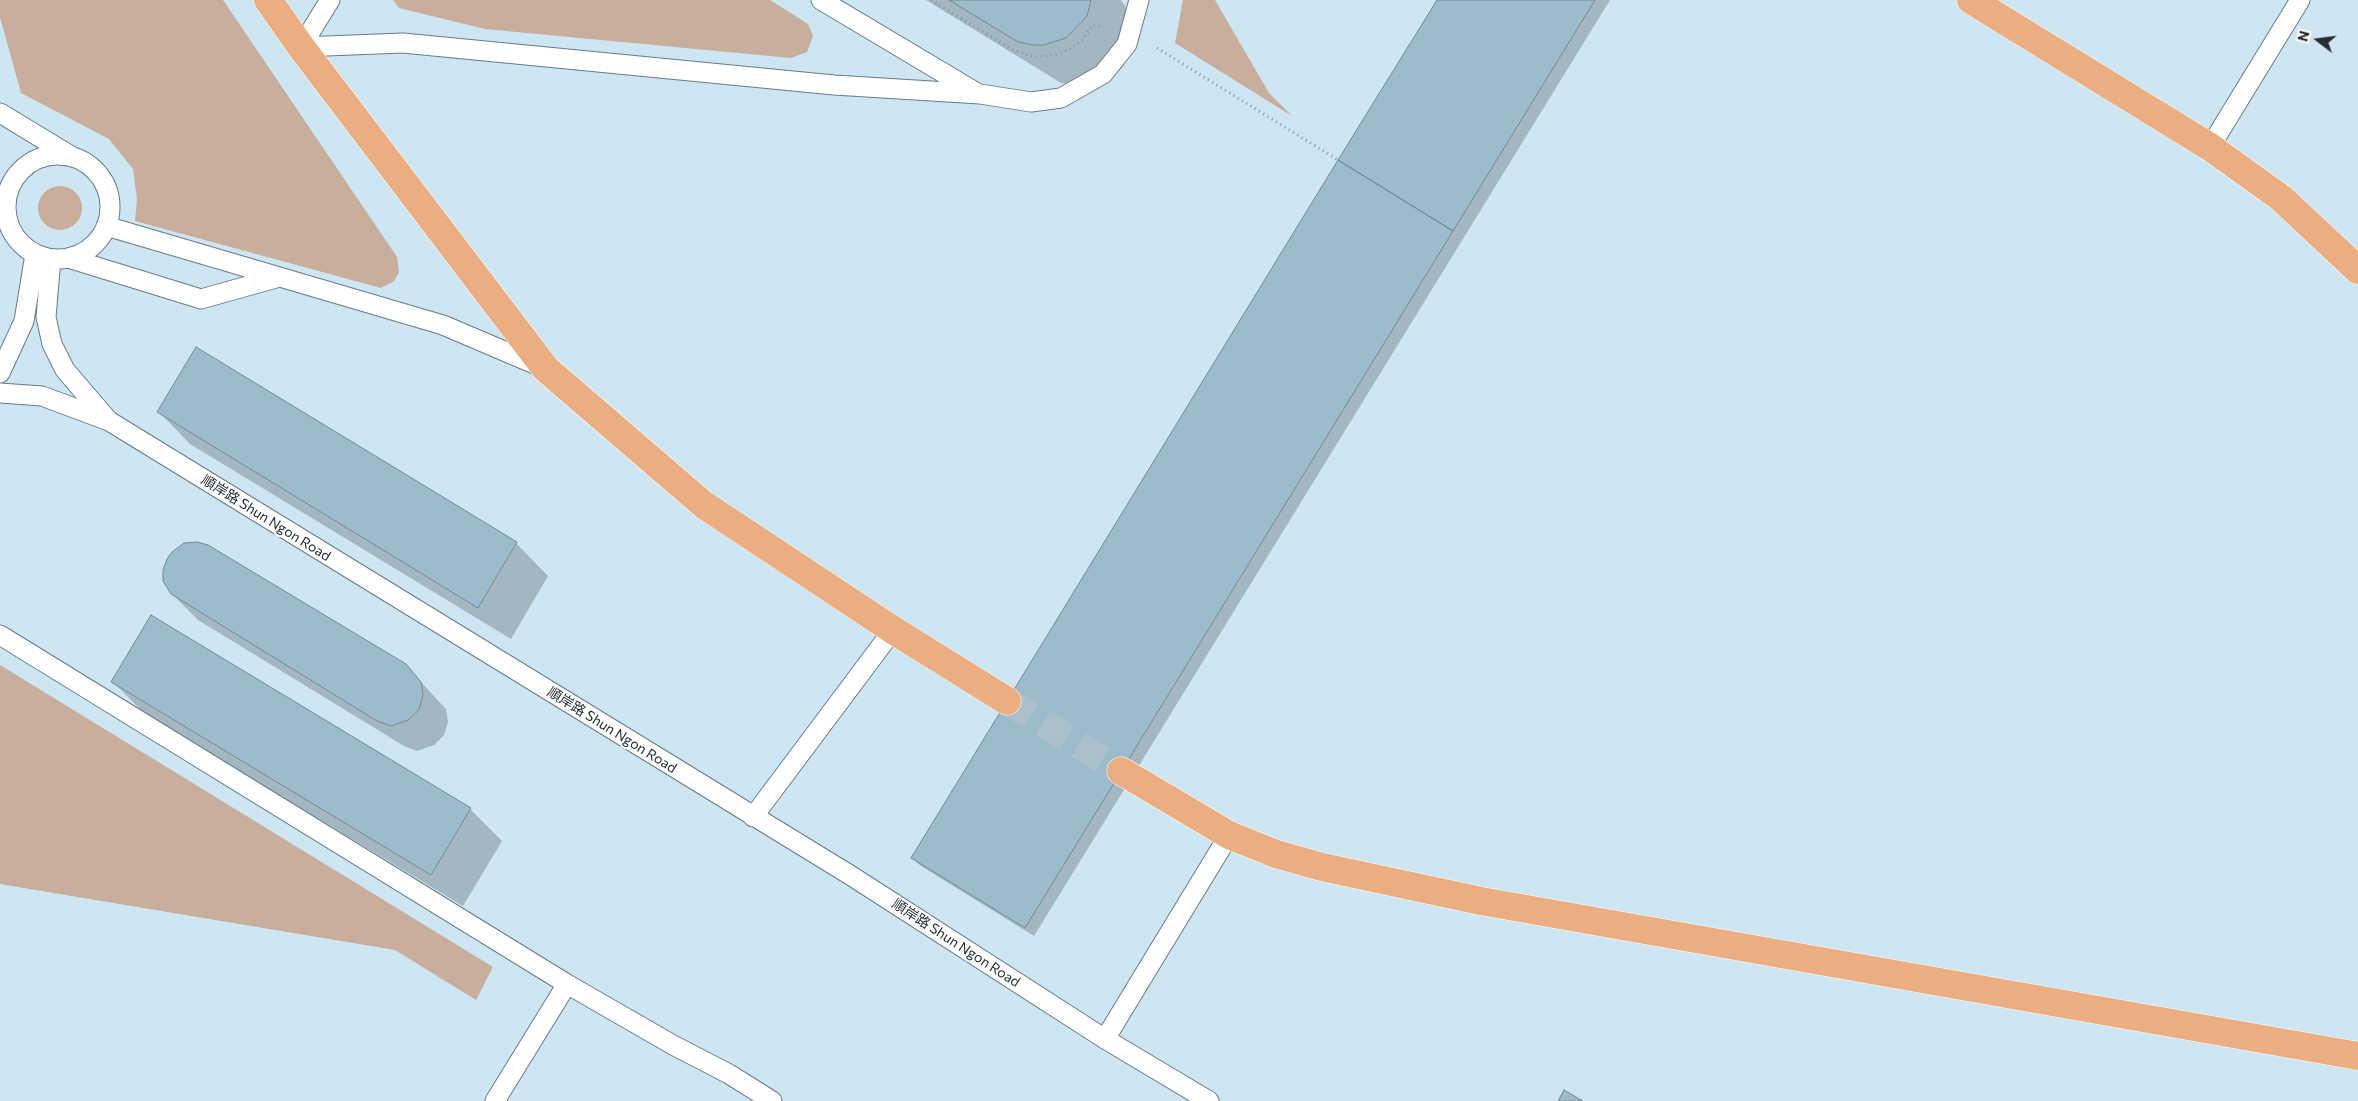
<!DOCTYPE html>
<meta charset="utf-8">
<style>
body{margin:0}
#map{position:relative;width:2358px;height:1101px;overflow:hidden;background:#cee5f2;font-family:Commissioner,sans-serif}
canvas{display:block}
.north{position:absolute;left:2293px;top:15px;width:50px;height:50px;-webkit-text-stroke:4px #fff;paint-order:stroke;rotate:285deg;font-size:14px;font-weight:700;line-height:20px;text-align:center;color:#252e32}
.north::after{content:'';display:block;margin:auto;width:18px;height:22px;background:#252e32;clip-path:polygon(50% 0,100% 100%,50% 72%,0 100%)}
</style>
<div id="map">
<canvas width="2358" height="1101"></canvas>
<div class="north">N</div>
</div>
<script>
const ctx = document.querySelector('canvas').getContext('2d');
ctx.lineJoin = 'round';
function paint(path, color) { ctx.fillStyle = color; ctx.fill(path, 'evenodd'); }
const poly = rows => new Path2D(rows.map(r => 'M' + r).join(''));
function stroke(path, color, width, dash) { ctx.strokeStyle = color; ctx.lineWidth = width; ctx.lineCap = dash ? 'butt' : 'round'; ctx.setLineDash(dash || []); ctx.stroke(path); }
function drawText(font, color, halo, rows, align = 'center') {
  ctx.font = font + ' Commissioner,"Noto Sans TC",sans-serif'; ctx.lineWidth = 4.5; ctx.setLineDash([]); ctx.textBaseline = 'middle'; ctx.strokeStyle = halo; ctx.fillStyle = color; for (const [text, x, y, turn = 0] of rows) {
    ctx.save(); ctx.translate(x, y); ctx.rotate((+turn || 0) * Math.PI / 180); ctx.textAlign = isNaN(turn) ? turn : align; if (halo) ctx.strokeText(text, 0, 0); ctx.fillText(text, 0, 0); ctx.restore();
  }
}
paint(poly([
 [0,0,223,0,397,257,399,272,394,281,381,288,135,221,137,199,133,169,109,139,21,93,0,17],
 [393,0,770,0,808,24,813,36,807,52,791,58,485,29,399,8],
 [1183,0,1215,0,1269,93,1292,116,1175,43],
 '38 208a22 22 0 1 1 44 0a22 22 0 1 1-44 0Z',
 [0,665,493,967,476,1000,395,950,0,884]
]), '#c7ae9d');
paint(poly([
 [926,0,1121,0,1129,12,1132,46,1123,67,1108,80,1087,87,1061,83],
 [1439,0,1610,0,1034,936,921,866,912,858],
 [197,348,516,543,548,576,511,639,190,444,158,411],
 [172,594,405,665,446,709,448,722,444,735,434,745,417,751,404,746,198,620],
 [113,682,470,809,502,841,463,906,145,714]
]), '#0003');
const building = poly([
 [949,0,1091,0,1087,16,1066,38,1044,45,1033,45,1018,42,949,0],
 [1437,0,1595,0,1453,231,1338,160,1437,0],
 [1338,160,1453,231,1025,928,911,858,1338,160],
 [196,347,517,542,478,608,157,412,196,347],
 [197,542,208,545,406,664,421,682,423,695,419,710,408,720,391,726,377,721,171,594,163,581,163,570,167,559,172,552,184,543,197,542],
 [151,615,471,808,431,875,111,682,151,615],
 [1564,1090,1583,1101,1558,1101,1564,1090]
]);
paint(building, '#9cbbcb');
stroke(building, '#748a95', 1);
stroke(poly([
 [1007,701,1121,771]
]), '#acc0cc', 28, [28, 14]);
const service = poly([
 [821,0,977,93],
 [301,47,403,43,834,85,980,94,1031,102,1061,98,1103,74,1127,44,1139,0],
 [301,47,330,0],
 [0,113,71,156],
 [2210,147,2300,0],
 '6 207a52 52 0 1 1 104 0a52 52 0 1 1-104 0Z',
 [106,226,443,325,544,368],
 [68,258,201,299,276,278],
 [51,259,46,317,52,344,65,370,108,420],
 [0,373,24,321,35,254],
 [0,393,42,396,109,421,850,875,1105,1039,1209,1101],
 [0,635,567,984,673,1045,729,1074,772,1101],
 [753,817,893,630],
 [1105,1039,1229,835],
 [495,1101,567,984]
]);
const motorway = poly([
 [268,0,301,47,546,369,704,505,893,630,1007,701],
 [1971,0,2210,147,2281,198,2358,270],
 [1121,771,1229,835,1276,854,1322,867,1481,901,2358,1056]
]);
stroke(service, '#677c87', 21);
stroke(motorway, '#fff', 29);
stroke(poly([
 [931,0,1013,50,1034,57,1055,55,1070,49,1082,40,1093,25,1101,27],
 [1157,48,1338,160]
]), '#8697a0', 3, [1, 4]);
stroke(service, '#fff', 19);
stroke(motorway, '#eaae82', 28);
drawText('14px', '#252e32', '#fff', [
 ["順岸路 Shun Ngon Road",266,518,32],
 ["順岸路 Shun Ngon Road",612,730,32],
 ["順岸路 Shun Ngon Road",956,943,33]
]);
</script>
